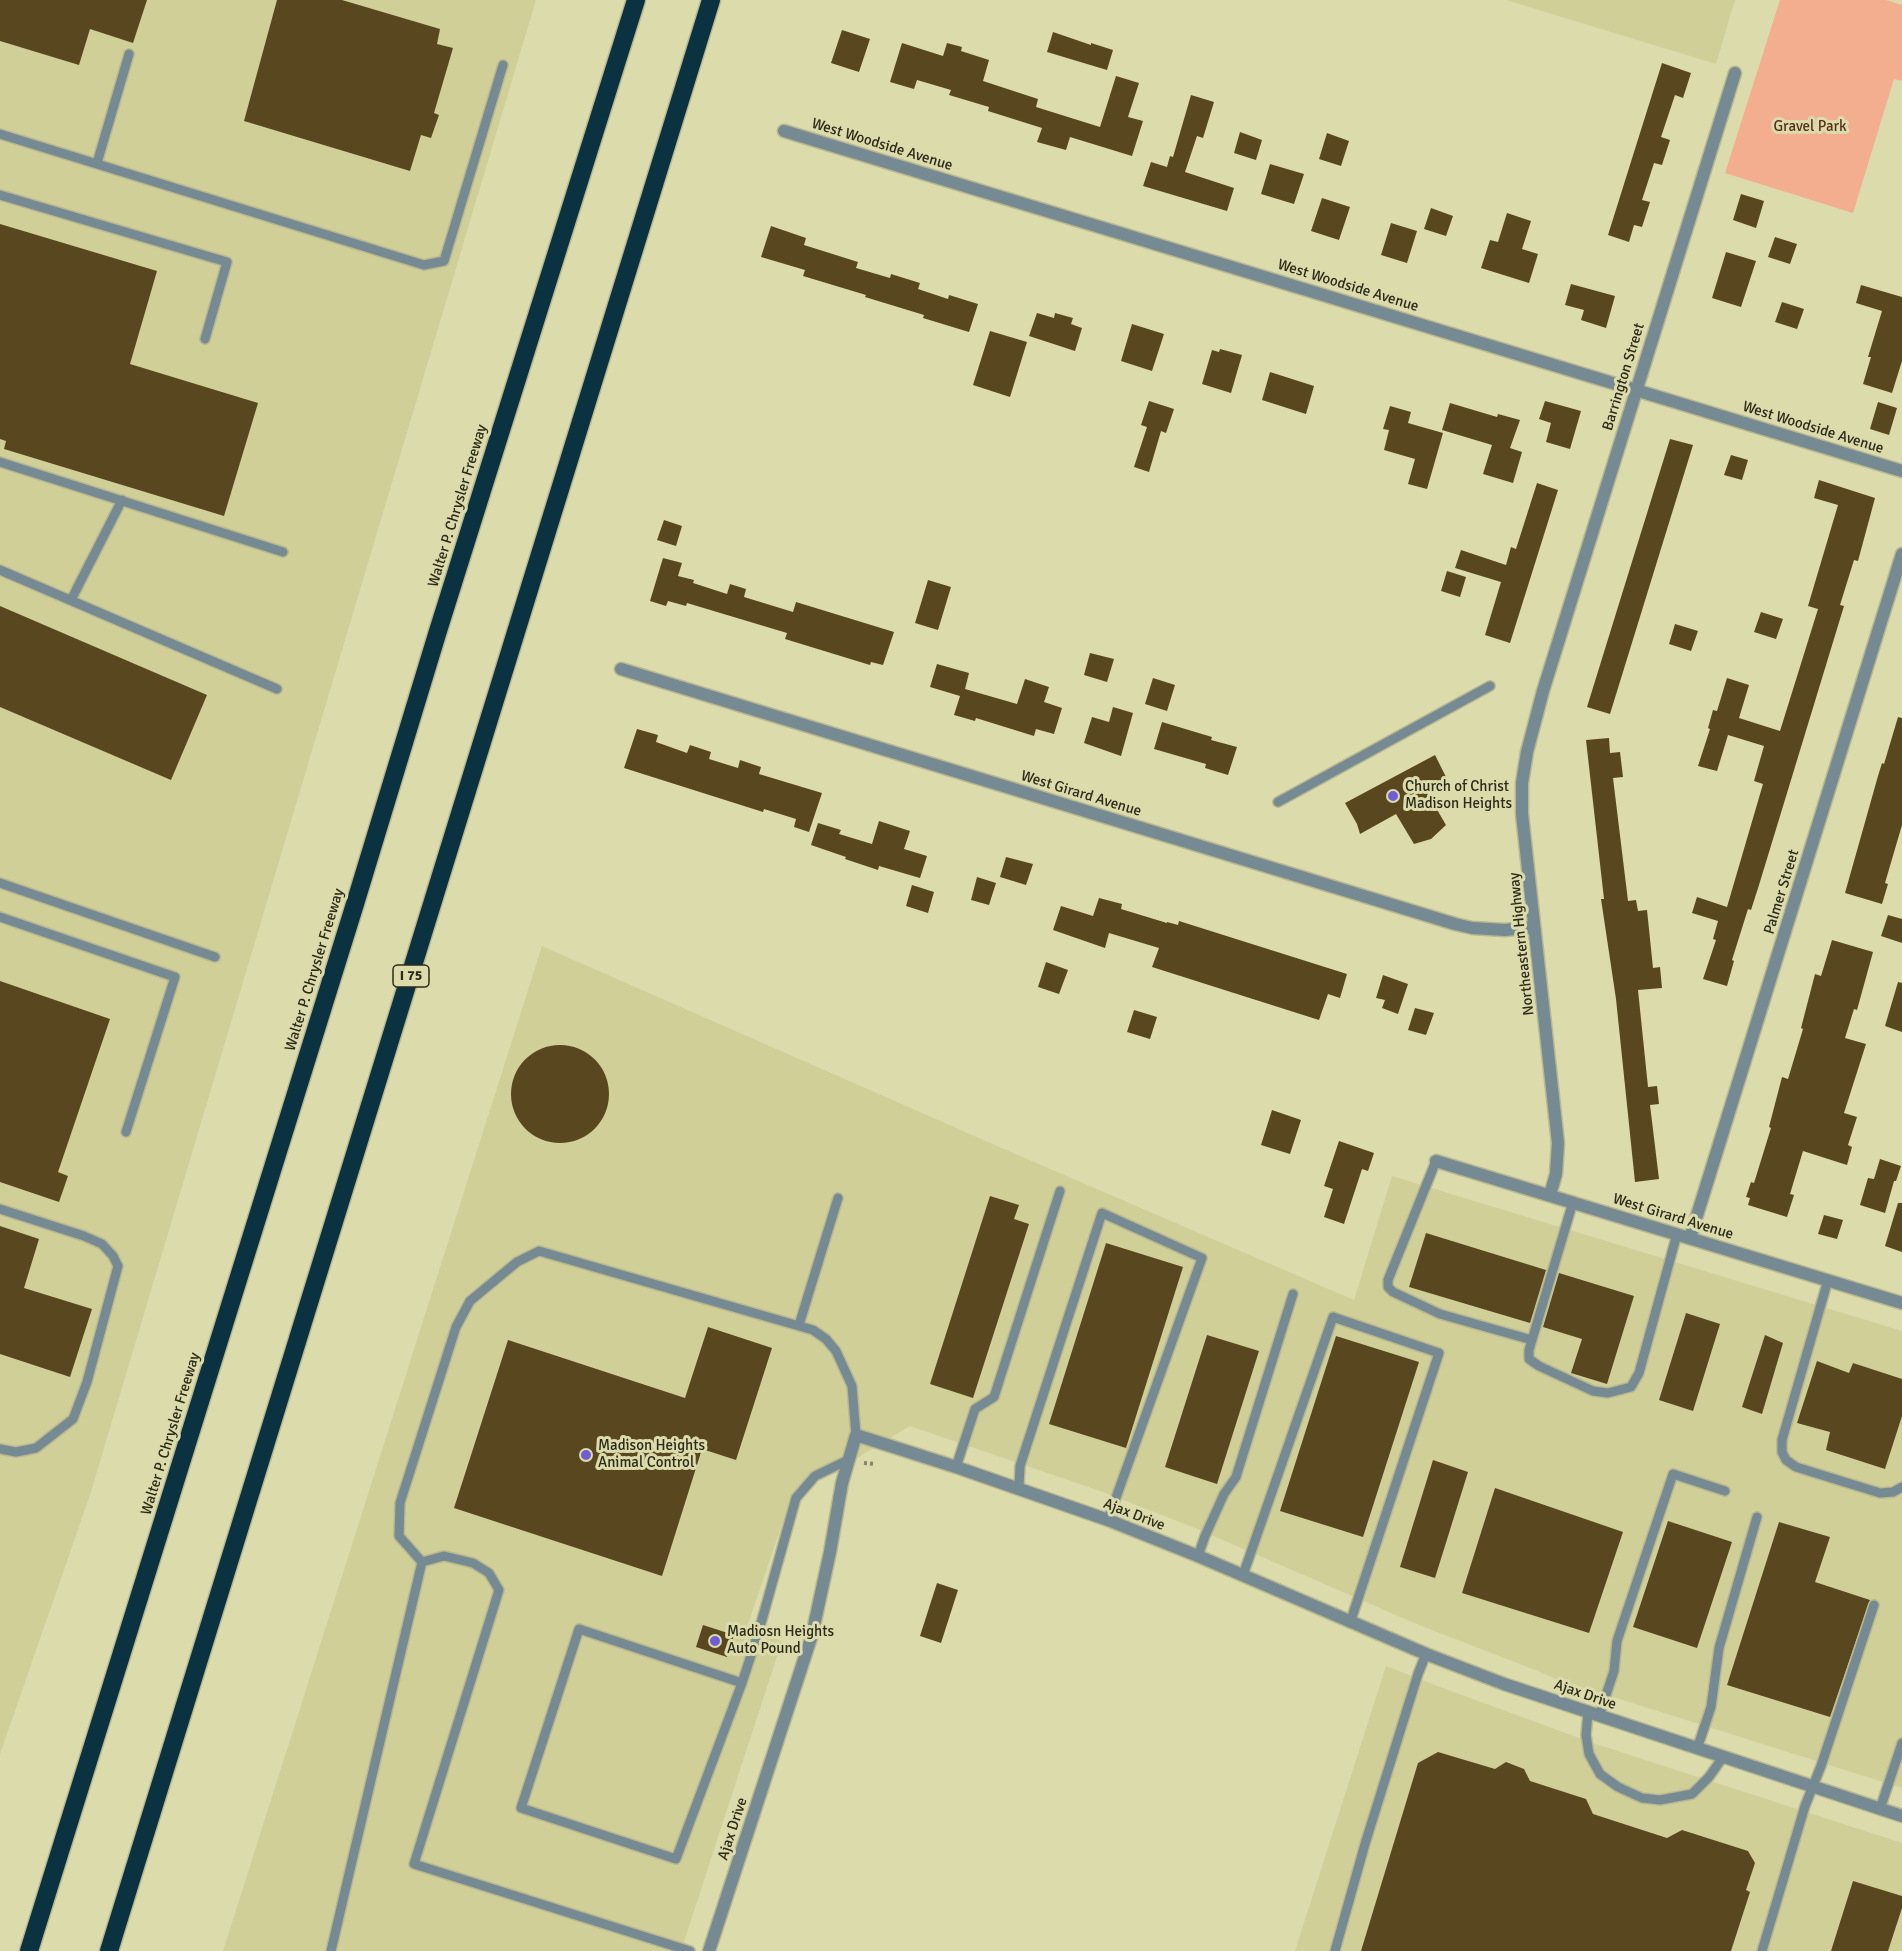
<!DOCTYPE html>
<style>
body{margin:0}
canvas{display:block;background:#dcdbac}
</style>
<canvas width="1902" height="1951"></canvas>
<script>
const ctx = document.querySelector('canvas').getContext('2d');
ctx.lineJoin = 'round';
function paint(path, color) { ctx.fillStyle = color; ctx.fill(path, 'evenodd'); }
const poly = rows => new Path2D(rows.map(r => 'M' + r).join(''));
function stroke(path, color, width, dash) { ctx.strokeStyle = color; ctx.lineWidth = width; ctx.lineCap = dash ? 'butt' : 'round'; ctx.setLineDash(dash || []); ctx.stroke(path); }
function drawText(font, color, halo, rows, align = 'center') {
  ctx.font = font + ' Signika,sans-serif'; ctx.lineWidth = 6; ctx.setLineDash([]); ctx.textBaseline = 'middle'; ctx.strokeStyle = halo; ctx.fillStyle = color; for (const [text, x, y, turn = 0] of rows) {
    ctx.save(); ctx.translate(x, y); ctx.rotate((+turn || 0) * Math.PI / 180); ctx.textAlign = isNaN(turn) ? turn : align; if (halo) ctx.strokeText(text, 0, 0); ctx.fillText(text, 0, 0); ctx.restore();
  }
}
paint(poly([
 [0,0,536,0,90,1495,0,1754],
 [1506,0,1735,0,1716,64],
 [542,946,1004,1149,1354,1300,1392,1176,1902,1331,1902,1788,1591,1690,1569,1685,1538,1671,1419,1625,1195,1528,1103,1492,910,1426,791,1498,746,1630,782,1641,681,1951,223,1951],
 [1386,1666,1440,1687,1596,1744,1902,1843,1902,1951,1295,1951]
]), '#d0cf98');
paint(poly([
 [1780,0,1886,0,1902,5,1902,81,1894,79,1853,213,1725,173]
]), '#f2ae8e');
paint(poly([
 [0,0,147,0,133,43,90,29,79,65,0,41],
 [277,0,342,0,440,29,437,44,453,48,434,113,439,115,431,138,421,135,410,171,244,121],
 [842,30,870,39,859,72,831,63],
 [1053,32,1091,45,1091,43,1113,50,1107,70,1047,52],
 [902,43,943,56,947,43,962,47,961,51,989,60,983,81,1038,99,1036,107,1100,127,1116,76,1139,83,1128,117,1143,121,1132,156,1070,137,1066,150,1037,142,1042,128,988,111,989,107,949,95,951,90,917,80,914,89,890,82],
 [1662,63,1691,73,1683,98,1675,95,1661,137,1670,140,1662,165,1654,163,1642,200,1650,202,1642,227,1634,225,1629,242,1608,235],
 [1191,95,1214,102,1203,138,1197,136,1185,172,1234,188,1227,211,1143,186,1151,162,1167,167,1170,156,1173,157],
 [1240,132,1262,140,1256,160,1234,153],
 [1327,133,1349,141,1341,166,1319,159],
 [1270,164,1304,174,1294,204,1261,194],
 [1741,194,1764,201,1756,228,1733,220],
 [1322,198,1350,207,1339,240,1311,231],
 [1431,208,1453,216,1446,236,1424,229],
 [1507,213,1531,221,1522,249,1538,254,1529,283,1481,268,1490,240,1498,242],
 [1391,223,1417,231,1407,263,1381,255],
 [0,224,157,271,130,364,258,403,224,516,4,449,6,441,0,439],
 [771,226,806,238,804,245,858,262,856,268,890,278,891,274,920,283,918,289,948,299,949,295,978,304,969,332,923,318,924,315,865,297,866,295,803,276,805,270,761,257],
 [1775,237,1797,244,1790,264,1768,257],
 [1726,252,1756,261,1741,307,1712,298],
 [1571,284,1615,296,1606,328,1581,320,1584,310,1565,305],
 [1861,285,1902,297,1902,361,1892,393,1863,384,1871,357,1868,357,1882,311,1856,303],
 [1782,302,1804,309,1797,329,1775,322],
 [1037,313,1054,318,1055,313,1073,318,1071,324,1082,328,1075,351,1029,336],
 [1132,324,1164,334,1152,371,1121,361],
 [990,331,1027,342,1010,397,973,385],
 [1220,349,1242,355,1231,393,1202,384,1212,350,1219,352],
 [1270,372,1314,386,1306,414,1262,400],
 [1149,401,1174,409,1166,433,1161,431,1149,472,1134,467,1147,427,1141,425],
 [1545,401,1581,411,1570,449,1546,442,1551,423,1539,419],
 [1878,402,1897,408,1889,435,1870,429],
 [1450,403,1497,417,1498,414,1520,420,1510,448,1522,452,1513,483,1483,474,1492,445,1442,430],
 [1390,406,1411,412,1408,423,1443,433,1427,489,1408,484,1415,459,1384,450,1389,430,1383,429],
 [1670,439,1693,445,1610,714,1587,707],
 [1731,455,1748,460,1742,480,1724,475],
 [1819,480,1875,498,1858,561,1854,560,1840,605,1844,606,1759,885,1751,910,1748,909,1732,960,1734,961,1727,986,1703,979,1716,940,1713,939,1718,921,1692,913,1697,897,1727,907,1763,784,1754,781,1764,746,1728,735,1717,771,1698,766,1710,729,1708,728,1713,710,1717,711,1727,678,1749,685,1739,718,1780,731,1818,609,1808,606,1838,505,1814,498],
 [1537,483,1558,490,1510,643,1485,635,1501,582,1455,568,1461,550,1506,565,1511,547,1516,549],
 [664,520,682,526,676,546,657,540],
 [663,558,682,563,678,576,694,580,693,583,727,594,730,584,746,589,744,597,793,612,796,602,894,632,883,665,871,662,870,665,785,639,787,633,687,603,686,606,668,601,666,606,650,601],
 [1447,571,1466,577,1460,597,1441,591],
 [928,580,951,587,938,630,915,623],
 [0,606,207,695,171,780,0,707],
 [1761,612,1783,619,1776,639,1754,632],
 [1675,624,1698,631,1691,651,1669,644],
 [1090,653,1114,659,1107,682,1084,675],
 [937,664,969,673,965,689,1017,704,1025,679,1049,687,1044,702,1062,708,1054,734,1036,729,1034,736,976,718,975,721,954,715,960,696,930,687],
 [1153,678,1175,685,1167,711,1145,704],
 [1113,707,1133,713,1121,756,1084,743,1092,717,1109,722],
 [1898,717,1902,718,1902,825,1885,883,1888,884,1882,904,1845,893,1878,776,1882,763,1884,764],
 [1162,722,1212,737,1211,740,1237,747,1228,775,1205,768,1206,764,1154,749],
 [637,729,658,735,656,742,687,753,690,745,711,752,709,759,738,768,740,760,761,767,759,774,822,793,809,832,794,827,796,819,764,809,763,812,624,768],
 [1609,738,1610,753,1620,752,1623,777,1613,778,1628,901,1636,900,1638,911,1647,910,1653,968,1660,967,1662,988,1638,990,1648,1087,1657,1086,1659,1104,1650,1105,1659,1179,1635,1182,1616,999,1601,899,1604,899,1586,740],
 [1435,755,1447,779,1425,789,1446,825,1431,839,1414,844,1396,814,1360,834,1357,824,1345,803],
 [879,821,910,831,904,849,927,856,920,878,879,866,878,870,845,859,846,857,811,845,818,823,841,830,839,834,872,844],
 [1006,857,1033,864,1026,885,1000,877],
 [977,877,996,883,989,905,971,900],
 [912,885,934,892,928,913,906,906],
 [1099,898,1122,904,1121,909,1167,923,1167,922,1178,925,1179,921,1347,974,1340,998,1328,994,1319,1020,1152,967,1159,948,1109,933,1105,948,1053,930,1061,906,1093,916],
 [1888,915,1902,919,1902,943,1881,936],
 [1832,940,1873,952,1857,1010,1854,1009,1845,1038,1866,1044,1844,1113,1857,1117,1848,1145,1852,1147,1847,1165,1803,1151,1790,1194,1794,1195,1787,1217,1748,1205,1750,1198,1746,1197,1751,1182,1754,1183,1771,1128,1769,1127,1782,1077,1788,1079,1803,1029,1801,1028,1815,974,1821,976],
 [1046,962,1068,970,1059,994,1038,987],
 [1383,975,1408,984,1398,1014,1382,1008,1385,1000,1376,998],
 [0,981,110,1019,58,1172,68,1176,59,1202,0,1182],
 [1898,982,1902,983,1902,1032,1885,1026],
 [1415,1008,1434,1013,1426,1035,1408,1030],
 [1134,1010,1157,1017,1150,1039,1127,1032],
 '511 1094a49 49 0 1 1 98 0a49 49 0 1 1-98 0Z',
 [1272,1110,1301,1120,1290,1154,1261,1145],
 [1339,1141,1374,1153,1368,1171,1362,1169,1344,1224,1324,1217,1333,1189,1324,1186],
 [1880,1159,1901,1166,1896,1181,1894,1181,1885,1213,1860,1205,1868,1178,1874,1179],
 [990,1196,1019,1205,1014,1219,1029,1224,973,1398,930,1384],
 [1898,1203,1902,1203,1902,1252,1885,1246],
 [1824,1215,1843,1220,1837,1239,1818,1234],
 [0,1226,39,1239,24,1288,92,1309,70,1377,0,1354],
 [1426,1233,1546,1270,1530,1323,1409,1287],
 [1106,1243,1183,1267,1126,1448,1049,1424],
 [1559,1273,1634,1296,1607,1384,1571,1373,1582,1339,1543,1327],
 [1686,1313,1720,1324,1693,1411,1659,1400],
 [708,1327,772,1348,736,1460,702,1449,662,1576,454,1508,508,1340,685,1398],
 [1207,1335,1259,1351,1217,1484,1165,1467],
 [1765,1335,1783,1343,1762,1414,1742,1407],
 [1336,1336,1419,1362,1363,1537,1280,1511],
 [1817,1361,1849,1373,1853,1363,1902,1379,1902,1416,1885,1469,1826,1450,1830,1432,1797,1423],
 [1433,1460,1468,1472,1435,1578,1400,1567],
 [1495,1488,1623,1532,1589,1633,1462,1593],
 [1668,1521,1732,1542,1697,1648,1633,1627],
 [1779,1522,1830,1537,1815,1582,1870,1600,1830,1717,1727,1685],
 [937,1583,958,1590,941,1643,920,1636],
 [703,1625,734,1635,727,1657,696,1647],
 [1438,1752,1495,1769,1506,1762,1524,1769,1530,1781,1586,1799,1593,1814,1667,1838,1682,1830,1748,1851,1755,1863,1746,1890,1750,1892,1731,1951,1361,1951,1418,1763],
 [1853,1881,1902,1896,1902,1908,1888,1951,1831,1951]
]), '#59481f');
const lane = poly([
 [0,134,424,265,444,261,503,65],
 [97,163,129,54],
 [0,195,227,262,205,339],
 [0,462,283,552],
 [0,570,277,689],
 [71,600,122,500],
 [1278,802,1490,686],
 [0,883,215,957],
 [0,917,175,977,126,1132],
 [1436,1161,1388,1280,1388,1287,1393,1292,1440,1314,1532,1340],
 [1573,1202,1529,1350,1529,1359,1539,1366,1593,1391,1608,1393,1631,1387,1639,1373,1677,1234],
 [0,1209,84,1236,102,1244,113,1256,118,1266,87,1382,73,1419,36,1448,16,1452,0,1449],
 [1828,1280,1782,1440,1782,1452,1786,1460,1796,1467,1880,1493,1893,1492,1902,1487],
 [799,1325,838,1198],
 [956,1467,975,1409,994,1397,1060,1191],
 [1019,1488,1020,1466,1102,1213,1202,1258,1108,1520],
 [1198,1556,1205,1536,1224,1494,1236,1477,1293,1294],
 [422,1562,444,1556,473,1563,489,1573,499,1590,414,1864,690,1951],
 [1243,1575,1333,1317,1439,1353,1350,1623],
 [742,1683,676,1859,521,1808,579,1629,742,1683,758,1634,796,1498,815,1476,848,1460],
 [1588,1713,1586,1735,1589,1754,1600,1774,1618,1787,1642,1798,1660,1800,1692,1794,1709,1777,1723,1757],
 [1599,1716,1614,1671,1617,1641,1673,1474,1725,1491],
 [1697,1749,1711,1707,1719,1648,1757,1517],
 [1880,1809,1902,1743],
 [331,1951,422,1562,399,1536,400,1503,456,1327,470,1301,517,1262,539,1251,813,1330,826,1339,836,1351,852,1386,856,1435],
 [1335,1951,1365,1844,1418,1674,1426,1654],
 [1762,1951,1805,1806,1821,1766,1874,1605]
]);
const street = poly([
 [784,131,1902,471],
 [621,669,1455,924,1472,928,1505,930,1534,927],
 [1436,1161,1902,1303],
 [1550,1195,1556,1174,1558,1143,1522,814,1522,783,1527,752,1543,691,1735,73],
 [1690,1238,1902,554],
 [709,1951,812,1635,830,1552,842,1483,856,1435,956,1467,1108,1520,1198,1556,1426,1654,1504,1684,1902,1816]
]);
const highway = poly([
 [29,1951,355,904,438,631,636,0],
 [109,1951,711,0]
]);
stroke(lane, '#b9b88f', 12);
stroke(street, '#b9b88f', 15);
stroke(highway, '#b9b88f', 21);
stroke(poly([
 [864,1463,875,1464]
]), '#878665', 4, [3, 3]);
stroke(lane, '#758a93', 9);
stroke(street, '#758a93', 12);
stroke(highway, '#0b3240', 18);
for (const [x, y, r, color] of [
 [1393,796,6,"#705cd6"],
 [586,1455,6,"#705cd6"],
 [715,1641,6,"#705cd6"]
]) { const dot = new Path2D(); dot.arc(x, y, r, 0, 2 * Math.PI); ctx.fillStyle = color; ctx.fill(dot); stroke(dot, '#dcdbac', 2); }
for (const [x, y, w] of [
 [411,976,36]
]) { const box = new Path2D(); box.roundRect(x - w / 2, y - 11, w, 22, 4.5); ctx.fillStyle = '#dcdbac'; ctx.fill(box); stroke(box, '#2c2b19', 1.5); }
drawText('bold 14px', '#2c2b19', null, [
 ["I 75",411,976]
]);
drawText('15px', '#592d17', '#dcdbac', [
 ["Gravel Park",1810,127]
]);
drawText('15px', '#2c2b19', '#dcdbac', [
 ["West Woodside Avenue",882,145,17],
 ["West Woodside Avenue",1348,286,17],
 ["Barrington Street",1624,377,-73],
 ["West Woodside Avenue",1813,428,17],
 ["Walter P. Chrysler Freeway",458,506,-73],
 ["West Girard Avenue",1081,794,17],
 ["Palmer Street",1782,892,-73],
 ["Northeastern Highway",1522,944,-96],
 ["Walter P. Chrysler Freeway",315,970,-73],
 ["West Girard Avenue",1673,1217,17],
 ["Walter P. Chrysler Freeway",171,1434,-73],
 ["Ajax Drive",1134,1515,21],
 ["Ajax Drive",1585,1695,19],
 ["Ajax Drive",733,1829,-72]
]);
drawText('15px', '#2c2b19', '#dcdbac', [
 ["Church of Christ",1405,787],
 ["Madison Heights",1405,804],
 ["Madison Heights",598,1446],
 ["Animal Control",598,1463],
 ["Madiosn Heights",727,1632],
 ["Auto Pound",727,1649]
], 'left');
</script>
